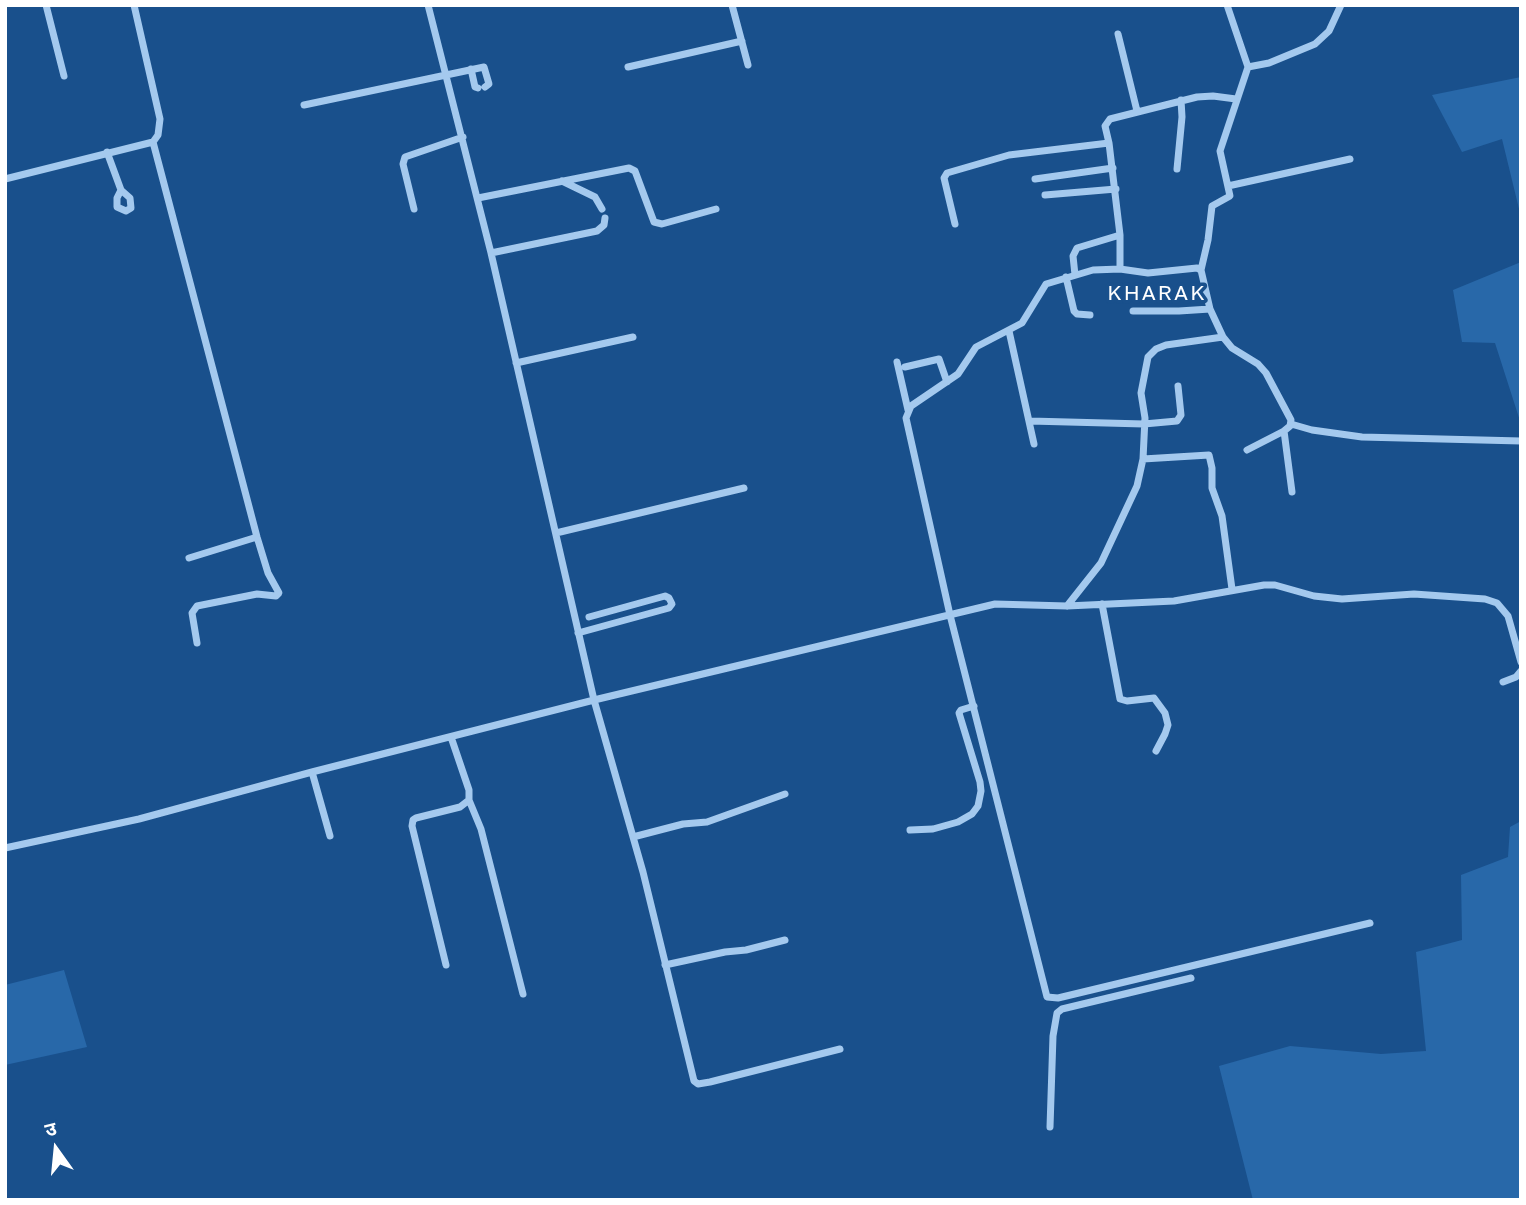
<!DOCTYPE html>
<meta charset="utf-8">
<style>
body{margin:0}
#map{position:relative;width:1526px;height:1205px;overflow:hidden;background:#19508c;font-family:"Golos Text","Noto Sans Devanagari",sans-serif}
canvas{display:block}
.frame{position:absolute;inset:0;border:7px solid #fff;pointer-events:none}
.north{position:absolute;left:21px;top:1114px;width:70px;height:70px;-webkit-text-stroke:5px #19508c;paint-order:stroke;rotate:345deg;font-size:19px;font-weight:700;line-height:28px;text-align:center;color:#fff}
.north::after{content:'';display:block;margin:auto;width:24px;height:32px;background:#fff;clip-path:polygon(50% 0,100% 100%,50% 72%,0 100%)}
</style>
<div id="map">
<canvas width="1526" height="1205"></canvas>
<div class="frame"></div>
<div class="north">उ</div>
</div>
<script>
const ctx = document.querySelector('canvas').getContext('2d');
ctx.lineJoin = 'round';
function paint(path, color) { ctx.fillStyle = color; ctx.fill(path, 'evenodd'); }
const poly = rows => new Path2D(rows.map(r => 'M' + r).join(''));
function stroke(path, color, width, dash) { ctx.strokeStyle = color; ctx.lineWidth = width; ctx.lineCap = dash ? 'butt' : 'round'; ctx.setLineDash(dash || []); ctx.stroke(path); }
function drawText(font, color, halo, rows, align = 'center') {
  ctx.font = font + ' "Golos Text",sans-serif'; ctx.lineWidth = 7; ctx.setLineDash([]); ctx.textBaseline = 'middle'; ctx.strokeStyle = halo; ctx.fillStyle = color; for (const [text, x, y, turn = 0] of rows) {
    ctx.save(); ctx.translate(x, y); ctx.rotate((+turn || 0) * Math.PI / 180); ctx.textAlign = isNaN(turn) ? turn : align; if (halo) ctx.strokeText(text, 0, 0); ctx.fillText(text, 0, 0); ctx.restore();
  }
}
paint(poly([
 [1521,77,1521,217,1502,139,1462,152,1432,95],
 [1521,262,1521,424,1495,343,1462,342,1453,290],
 [1521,821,1521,1200,1253,1200,1219,1066,1290,1046,1381,1054,1426,1051,1416,952,1462,940,1461,875,1508,857,1510,827],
 [64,970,87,1047,5,1065,5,985]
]), '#2868a9');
stroke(poly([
 [46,5,64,76],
 [428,5,491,253,594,700,643,872,694,1081,698,1084,710,1082,840,1049],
 [732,5,748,65],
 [1118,34,1137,111],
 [628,67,742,41],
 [1248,67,1269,63,1315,44,1329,31,1341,5],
 [471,69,475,87,478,88],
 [304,105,484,67,489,84,485,87],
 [153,142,257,537,268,573,279,593,276,596,257,594,197,606,192,613,197,643],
 [1109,143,1105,126,1110,119,1197,97,1213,96,1236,99],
 [107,152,121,190,130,198,131,208,126,211,117,207,117,198,121,190],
 [1177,169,1182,117,1181,100],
 [5,179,153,142,158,135,160,119,134,5],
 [1035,179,1113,168],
 [562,181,595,197,602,209],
 [1228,186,1350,159],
 [1045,195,1116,189],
 [478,198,629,168,635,171,654,222,662,224,716,209],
 [414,209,403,164,405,157,463,137],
 [955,224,944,178,947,173,1009,155,1109,143,1120,235,1120,269],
 [491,253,597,231,604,225,605,218],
 [1201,270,1208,240,1212,206,1230,196,1220,151,1248,67,1227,5],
 [1075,275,1073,256,1077,248,1120,235],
 [1066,277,1074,311,1077,314,1090,315],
 [1133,311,1179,311,1210,309],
 [1009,331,1034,444],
 [897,362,908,410],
 [516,363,633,337],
 [905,367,939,359,947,382],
 [1030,421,1144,424,1177,421,1181,415,1178,386],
 [1291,424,1312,430,1362,437,1521,441],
 [1284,431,1292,492],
 [1247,450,1284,431,1290,426,1291,420,1266,373,1258,364,1232,348,1223,337,1210,309,1201,270,1197,268,1148,273,1120,269,1093,270,1046,284,1022,323,976,347,958,374,911,406,906,418,950,615,1047,997,1058,998,1370,923],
 [1143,459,1209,455,1212,468,1212,488,1222,516,1232,589],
 [556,533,744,488],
 [189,558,257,537],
 [1102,604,1120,699,1127,701,1154,698,1165,713,1168,725,1165,734,1156,751],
 [1067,606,1101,563,1137,486,1143,459,1145,418,1141,393,1148,357,1156,349,1166,345,1223,337],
 [578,633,669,608,672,604,669,598,665,596,589,617],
 [1503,682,1516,677,1521,671],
 [312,772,330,836],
 [469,800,481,829,523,994],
 [910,830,933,829,958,822,972,814,978,806,981,791,980,782,959,713,961,710,974,706],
 [633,837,683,824,707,822,785,794],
 [5,848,139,819,312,772,594,700,995,604,1067,606,1174,601,1264,585,1275,585,1314,596,1342,599,1414,594,1485,599,1497,603,1508,616,1521,662],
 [446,965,412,826,413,820,416,818,460,807,469,800,469,790,451,737],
 [665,965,725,952,746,950,785,940],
 [1050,1127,1053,1036,1057,1013,1062,1009,1191,978]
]), '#a4c9ee', 7);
ctx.letterSpacing = '2px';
drawText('21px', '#fff', '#19508c', [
 ["KHARAK",1157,293]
]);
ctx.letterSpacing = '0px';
</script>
